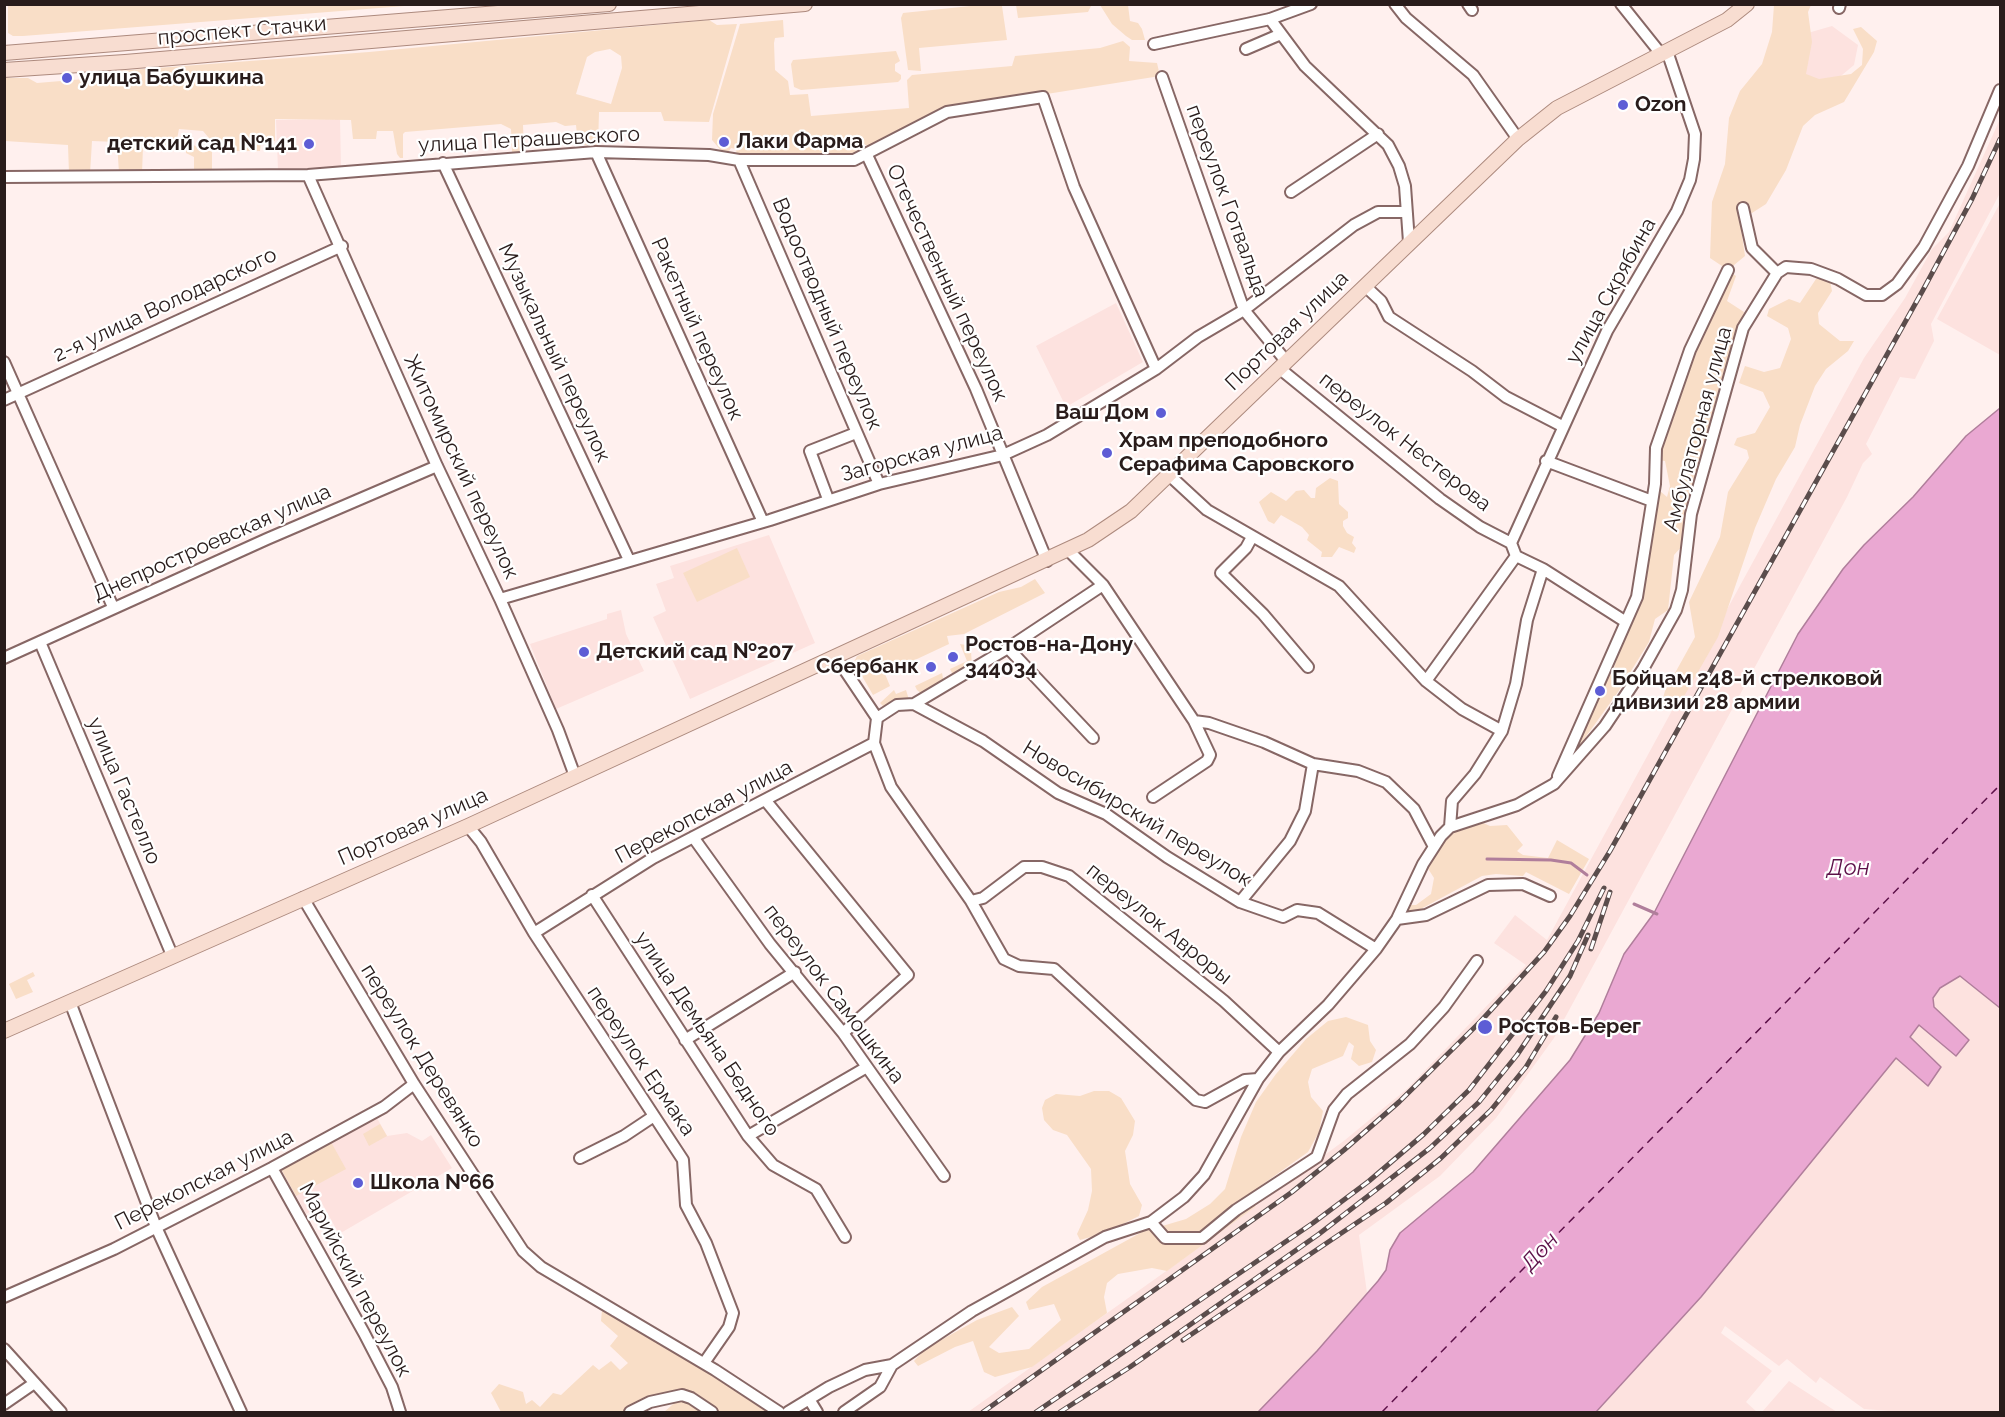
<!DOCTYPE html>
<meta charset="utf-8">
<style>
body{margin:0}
#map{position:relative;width:2005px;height:1417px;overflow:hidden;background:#fff0ee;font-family:Raleway,sans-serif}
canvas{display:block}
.frame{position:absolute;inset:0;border:6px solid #291c1b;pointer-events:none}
</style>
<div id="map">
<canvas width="2005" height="1417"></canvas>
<div class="frame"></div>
</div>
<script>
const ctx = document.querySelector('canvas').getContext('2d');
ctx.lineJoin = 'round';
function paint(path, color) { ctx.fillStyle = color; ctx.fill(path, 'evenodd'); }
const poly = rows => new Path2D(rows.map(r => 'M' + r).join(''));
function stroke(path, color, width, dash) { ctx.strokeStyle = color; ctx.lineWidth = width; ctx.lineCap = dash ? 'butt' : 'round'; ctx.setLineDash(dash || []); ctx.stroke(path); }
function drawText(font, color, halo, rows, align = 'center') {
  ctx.font = font + ' Raleway,sans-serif'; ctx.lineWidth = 4.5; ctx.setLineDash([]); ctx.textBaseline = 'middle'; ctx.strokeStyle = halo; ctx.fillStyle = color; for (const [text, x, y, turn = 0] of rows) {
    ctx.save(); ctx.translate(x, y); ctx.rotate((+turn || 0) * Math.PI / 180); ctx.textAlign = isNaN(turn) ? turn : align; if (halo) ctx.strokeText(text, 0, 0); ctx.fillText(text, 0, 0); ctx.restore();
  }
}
paint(poly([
 [1832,26,1858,45,1854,65,1824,90,1803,94,1794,37],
 [340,119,341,167,278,170,276,120],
 [2000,119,2000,193,1931,324,1934,341,1915,379,1900,377,1866,444,1872,454,1863,463,1847,497,1554,1038,1496,1118,1440,1176,1359,1235,1367,1293,1317,1351,1258,1412,968,1412,1200,1247,1345,1140,1408,1088,1526,965,1494,943,1515,915,1547,940,1864,358,1905,298,1932,249,1949,232],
 [2000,203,2000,355,1937,319],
 [1116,303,1143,362,1066,407,1036,346],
 [769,535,815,643,690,699,653,617,666,611,656,584,674,578,670,566],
 [621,610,626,634,644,671,556,709,530,644,607,619,607,614],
 [1960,976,2000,1008,2000,1412,1902,1412,1864,1409,1820,1377,1816,1383,1787,1359,1779,1366,1725,1326,1721,1333,1772,1371,1746,1402,1757,1412,1597,1412,1701,1297,1896,1057,1928,1085,1910,1037,1920,1025,1956,1055,1969,1040,1934,1007,1932,998,1940,988],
 [377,1118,387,1136,407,1133,422,1141,431,1135,452,1168,339,1234,323,1205,306,1214,281,1169],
 [1789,1381,1837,1412,1762,1412]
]), '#fde2df');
paint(poly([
 [8,5,8,4,417,5,23,36,13,36,8,33],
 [980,5,1002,6,1007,40,919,48,921,71,908,70,901,18,903,13],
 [1016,5,1128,5,1130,21,1138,23,1142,29,1145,40,1132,40,1126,36,1112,24,1100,5,1091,6,1088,12,1018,18],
 [1774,5,1811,5,1808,12,1812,42,1806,74,1819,79,1851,74,1862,65,1863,49,1853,29,1861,27,1877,41,1874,52,1844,102,1815,115,1803,126,1786,170,1766,204,1752,213,1743,208,1740,222,1745,256,1728,270,1710,258,1712,202,1725,164,1729,118,1740,91,1762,64,1772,32],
 [709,20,717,25,737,24,709,122,664,121,661,112,599,112,598,147,578,144,576,125,565,126,556,122,523,125,524,152,512,152,511,129,501,124,405,132,403,134,403,158,400,158,397,154,393,131,377,131,376,139,353,139,351,120,275,119,275,141,261,142,260,151,220,151,203,131,179,129,176,144,173,146,143,147,142,173,119,173,117,142,92,141,90,174,69,174,68,145,5,141,5,78,28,78,37,83,109,77,117,71,369,52],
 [610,49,621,56,622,68,611,104,576,94,587,57,595,52],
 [783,20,784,37,775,38,774,43,775,70,788,81,790,95,808,94,811,116,909,108,907,80,912,75,1012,66,1015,56,1100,48,1123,41,1130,47,1129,61,1157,63,1160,76,946,110,901,134,870,146,862,144,855,156,737,156,736,149,731,148,727,154,723,153,712,140,713,114,740,24],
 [896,51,900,61,895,64,895,71,901,75,901,79,898,82,801,90,794,87,791,64,793,60],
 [190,143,204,151,212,151,212,173,194,173,194,157,186,153,186,144],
 [1730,272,1736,276,1727,301,1744,312,1693,488,1683,545,1674,555,1668,610,1655,619,1649,642,1618,692,1567,763,1606,674,1612,675,1616,661,1612,659,1645,555,1649,555,1651,547,1646,545,1654,496,1660,491,1667,497,1670,486,1665,461,1657,460,1672,403],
 [1829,276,1832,291,1818,313,1819,324,1840,341,1854,341,1848,351,1826,369,1815,386,1800,425,1795,447,1776,479,1755,528,1718,637,1679,705,1665,708,1661,705,1665,691,1695,637,1689,602,1720,537,1728,492,1749,458,1747,450,1734,445,1737,438,1755,433,1770,407,1763,392,1739,383,1745,366,1764,372,1780,368,1791,339,1788,328,1767,316,1769,309,1789,299,1800,303,1816,279],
 [1330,478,1338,481,1339,504,1348,512,1348,518,1343,521,1343,526,1347,533,1354,537,1352,543,1356,548,1354,553,1339,547,1332,557,1321,557,1322,552,1307,540,1309,535,1302,527,1281,515,1274,524,1268,521,1259,502,1271,492,1286,501,1296,491,1304,490,1311,498,1315,498,1316,488],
 [737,548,750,577,697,602,683,573],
 [1035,579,1045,593,964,634,947,636,949,644,885,674,890,686,873,695,854,662,857,656,999,592,1021,587],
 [960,644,966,645,971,651,972,667,959,674,952,673,950,669,967,661],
 [942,673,944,683,923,695,917,690,915,686],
 [894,690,896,694,906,690,910,703,887,710,880,703],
 [1479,821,1490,826,1507,825,1523,845,1517,851,1523,855,1548,858,1557,840,1589,859,1569,894,1526,872,1523,876,1496,874,1482,876,1417,911,1404,912,1407,905,1416,905,1431,894,1434,878,1427,867,1437,847,1454,832,1467,824],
 [33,972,35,976,27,980,33,992,16,999,9,984],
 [1346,1017,1368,1025,1370,1041,1376,1050,1372,1062,1359,1066,1351,1059,1354,1046,1349,1042,1343,1056,1312,1069,1308,1082,1311,1097,1323,1111,1319,1132,1308,1152,1259,1187,1255,1207,1167,1271,1152,1268,1118,1274,1107,1283,1104,1297,1107,1313,1032,1367,995,1377,984,1372,973,1341,955,1347,918,1366,914,1361,925,1349,977,1320,1012,1307,1019,1316,989,1347,999,1353,1029,1349,1061,1320,1054,1304,1029,1310,1026,1302,1042,1287,1142,1232,1186,1219,1210,1204,1225,1189,1241,1137,1256,1102,1276,1074,1306,1039,1328,1021],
 [1094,1091,1109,1091,1121,1098,1135,1121,1133,1135,1125,1151,1130,1184,1142,1205,1139,1216,1105,1233,1080,1240,1077,1234,1088,1210,1092,1191,1091,1169,1067,1135,1053,1130,1044,1120,1042,1108,1045,1100,1056,1094,1080,1096],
 [380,1124,387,1136,369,1146,363,1134],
 [331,1142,346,1169,296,1196,281,1169],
 [606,1308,702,1366,766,1408,768,1412,715,1412,693,1395,625,1412,501,1412,491,1393,499,1384,523,1392,526,1404,532,1400,540,1407,553,1393,561,1395,593,1365,599,1370,611,1361,620,1370,628,1363,610,1346,618,1336,601,1321,602,1310],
 [679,1399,689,1402,701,1412,664,1412]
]), '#f9dec7');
const water = poly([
 [2000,408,2000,1008,1960,976,1940,988,1933,998,1934,1007,1969,1040,1956,1056,1919,1025,1910,1037,1941,1067,1928,1086,1896,1058,1701,1297,1596,1412,1258,1412,1317,1351,1378,1281,1386,1270,1390,1250,1400,1233,1473,1172,1570,1060,1599,1013,1624,954,1654,913,1798,634,1843,569,1864,545,1913,497,1966,436,2000,408]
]);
paint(water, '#eaa8d2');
stroke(water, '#b07e9b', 1.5);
stroke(poly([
 [1487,859,1551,860,1571,863,1587,875],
 [1634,904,1657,914]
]), '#b07e9b', 3);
stroke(poly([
 [1382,1412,2000,785]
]), '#5d1149', 1.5, [8, 6]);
const minor = poly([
 [1395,4,1406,18,1473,75,1518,139],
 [1468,4,1472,10],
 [1621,4,1661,54],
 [1839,8,1840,4],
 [1270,19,1305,66,1388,145,1399,166,1405,186,1409,242],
 [1154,44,1270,19,1311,4],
 [1246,49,1281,34],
 [1162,77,1244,310,1286,361],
 [596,152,763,522],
 [867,155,976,389,1047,561],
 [739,160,879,484],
 [443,163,629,560],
 [308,175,437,466,500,599,558,730,575,776],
 [4,177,308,175,596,152,709,155,739,160,854,160,947,112,1043,97,1074,187,1156,369],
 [1291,192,1378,134],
 [1743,208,1752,248,1777,273],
 [1365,286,1381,301,1389,317,1472,371,1506,397,1562,426],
 [4,362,113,607],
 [1279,368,1440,499,1480,527,1511,543,1516,556,1543,569,1626,622],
 [4,400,342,246],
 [1546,461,1652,501],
 [1168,474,1207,510,1339,586,1426,681,1462,709,1502,731],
 [828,499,810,451,856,433],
 [1252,537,1246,548,1221,573,1263,614,1308,667],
 [1511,543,1607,331,1677,211,1690,180,1694,159,1695,134,1667,51],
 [1069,551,1103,585,1194,721,1209,723,1264,742,1313,764,1358,771,1386,782,1414,809,1433,845],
 [500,599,770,520,879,484,1003,455,1047,435,1156,369,1198,337,1244,310,1354,225,1378,212,1406,212],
 [40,642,172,955],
 [1008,648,1093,738],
 [836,657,877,718],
 [4,658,267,539,437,466],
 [1426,681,1516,556],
 [914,704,983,741,1058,793,1106,814,1167,857,1240,902,1283,917,1297,910,1318,913,1376,949],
 [877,718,897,705,914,704,1008,648,1103,585],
 [874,743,891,787,971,901,1004,959,1019,966,1054,969,1196,1100,1205,1102,1245,1080,1258,1079],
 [1558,776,1637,597,1655,484,1656,448,1690,350,1728,270],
 [1153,797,1207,761,1210,755,1194,721],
 [766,801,908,975,843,1033],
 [468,826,481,842,534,933,683,1160,686,1205,706,1243,733,1313,729,1327,704,1363],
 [1450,827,1452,801,1475,774,1502,731,1516,684,1527,620,1543,569],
 [693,837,770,944,843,1033,944,1176],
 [592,895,748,1136,773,1165,816,1189,845,1237],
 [303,898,414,1084,523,1251,541,1267,715,1370,779,1412],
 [971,901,983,898,1024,867,1042,867,1069,876,1224,1001,1279,1052],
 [1240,902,1290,841,1305,811,1313,764],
 [1397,919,1426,915,1488,885,1523,884,1550,896],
 [534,933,653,858,874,743,877,718],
 [70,1002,156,1227,241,1412],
 [685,1040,795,972],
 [748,1136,867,1067],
 [580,1158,624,1136,654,1116],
 [272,1168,364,1333,392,1387,400,1412],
 [1151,1222,1165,1238,1202,1238,1236,1210,1317,1157,1334,1110,1347,1094,1410,1044,1444,1007,1477,961],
 [4,1297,114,1249,272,1168,384,1107,414,1084],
 [4,1349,61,1412],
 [809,1399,817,1412],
 [4,1404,33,1384],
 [630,1412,650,1402,682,1395,691,1398,712,1412],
 [788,1412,829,1387,865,1370,892,1365,972,1311,1105,1237,1151,1222,1184,1197,1204,1175,1258,1079,1279,1052,1328,1005,1376,949,1397,919,1423,864,1441,836,1450,827,1517,805,1554,784,1605,726,1643,669,1676,610,1682,590,1691,514,1743,328,1777,273,1786,267,1811,269,1838,279,1866,295,1882,295,1897,284,1924,247,1968,166,2000,90],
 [844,1412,880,1387,892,1365]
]);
const major = poly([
 [4,53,609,4],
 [4,70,125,62,805,4],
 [4,1031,468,826,1088,540,1131,511,1518,139,1557,108,1727,20,1747,4]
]);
stroke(minor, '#876765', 14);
stroke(major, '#ad8a7e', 16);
stroke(minor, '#fff', 10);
stroke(major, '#f8ddd1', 14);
const rail = poly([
 [1591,949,1610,892],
 [1183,1340,1386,1203,1441,1158,1491,1110,1526,1067,1556,1017],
 [983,1412,1292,1192,1344,1150,1399,1102,1480,1022,1544,952,1570,916,1610,851,1923,290,1972,199,2000,139],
 [1036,1412,1313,1223,1369,1181,1424,1134,1469,1090,1546,991,1578,941,1604,888],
 [1060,1412,1130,1367,1319,1234,1430,1148,1479,1102,1517,1055,1570,976,1588,935]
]);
stroke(rail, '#5b4d4c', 5);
stroke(rail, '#fff', 3, [9]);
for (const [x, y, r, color] of [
 [67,78,6,"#5d5dd5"],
 [1623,105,6,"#5d5dd5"],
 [724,142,6,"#5d5dd5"],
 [309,144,6,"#5d5dd5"],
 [1161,413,6,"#5d5dd5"],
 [1107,453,6,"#5d5dd5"],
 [584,652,6,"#5d5dd5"],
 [953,657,6,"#5d5dd5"],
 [931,667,6,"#5d5dd5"],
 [1600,691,6,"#5d5dd5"],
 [1485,1027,8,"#5d5dd5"],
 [358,1183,6,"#5d5dd5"]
]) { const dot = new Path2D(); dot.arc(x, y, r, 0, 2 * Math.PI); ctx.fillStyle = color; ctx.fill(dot); stroke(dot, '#fff', 2); }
drawText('21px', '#291c1b', '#fff', [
 ["проспект Стачки",242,31,-5],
 ["улица Петрашевского",529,140,-3],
 ["переулок Готвальда",1227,201,70],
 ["Отечественный переулок",947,283,65],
 ["улица Скрябина",1611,291,-61],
 ["2-я улица Володарского",165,305,-25],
 ["Водоотводный переулок",827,314,67],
 ["Ракетный переулок",697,329,66],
 ["Портовая улица",1287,331,-44],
 ["Музыкальный переулок",554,353,65],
 ["Амбулаторная улица",1698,429,-75],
 ["переулок Нестерова",1405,442,38],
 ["Загорская улица",922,454,-15],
 ["Житомирский переулок",461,467,65],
 ["Днепростроевская улица",212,543,-24],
 ["улица Гастелло",124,791,67],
 ["Перекопская улица",704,812,-28],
 ["Новосибирский переулок",1137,814,31],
 ["Портовая улица",413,827,-24],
 ["переулок Авроры",1159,924,39],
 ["переулок Самошкина",834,994,53],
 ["улица Демьяна Бедного",707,1034,56],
 ["переулок Деревянко",422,1056,58],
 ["переулок Ермака",641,1061,56],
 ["Перекопская улица",204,1180,-27],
 ["Марийский переулок",355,1280,62]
]);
drawText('bold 21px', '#291c1b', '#fff', [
 ["улица Бабушкина",79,78],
 ["Ozon",1635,105],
 ["Лаки Фарма",736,142],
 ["детский сад №141",297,144,"right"],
 ["Ваш Дом",1149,413,"right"],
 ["Храм преподобного",1119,441],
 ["Серафима Саровского",1119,465],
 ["Ростов-на-Дону",965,645],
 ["344034",965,669],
 ["Детский сад №207",596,652],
 ["Сбербанк",919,667,"right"],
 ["Бойцам 248-й стрелковой",1612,679],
 ["дивизии 28 армии",1612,703],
 ["Ростов-Берег",1498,1027],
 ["Школа №66",370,1183]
], 'left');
drawText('italic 22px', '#5d1149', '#fff', [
 ["Дон",1848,868],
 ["Дон",1540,1252,-48]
]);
</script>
